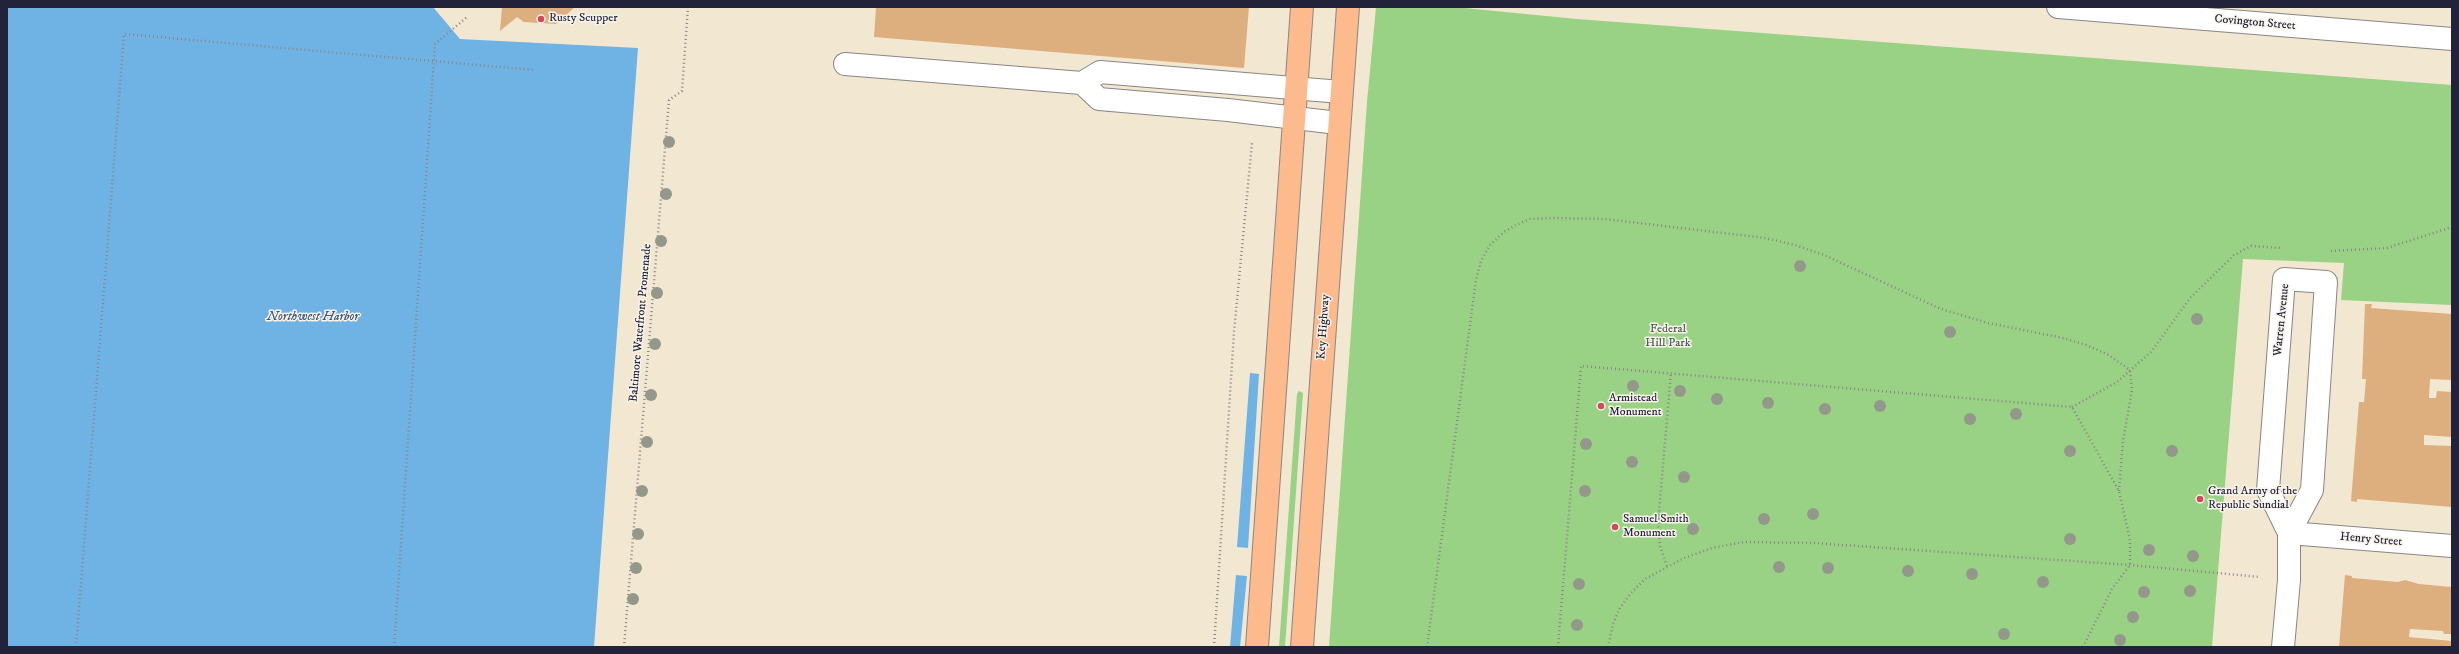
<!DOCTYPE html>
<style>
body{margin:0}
#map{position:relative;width:2459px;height:654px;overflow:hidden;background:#f2e8d2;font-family:"IM FELL DW Pica",serif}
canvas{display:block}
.frame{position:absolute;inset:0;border:8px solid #22223b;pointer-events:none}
</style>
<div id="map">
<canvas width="2459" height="654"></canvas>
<div class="frame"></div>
</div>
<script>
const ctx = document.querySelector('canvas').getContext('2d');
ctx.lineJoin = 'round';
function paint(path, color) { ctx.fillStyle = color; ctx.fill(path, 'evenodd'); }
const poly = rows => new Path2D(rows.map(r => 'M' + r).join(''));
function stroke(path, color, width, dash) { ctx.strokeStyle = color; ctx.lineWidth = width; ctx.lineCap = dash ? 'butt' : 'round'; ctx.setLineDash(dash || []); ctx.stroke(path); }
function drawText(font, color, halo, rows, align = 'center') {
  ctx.font = font + ' "IM FELL DW Pica",serif'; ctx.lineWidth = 3; ctx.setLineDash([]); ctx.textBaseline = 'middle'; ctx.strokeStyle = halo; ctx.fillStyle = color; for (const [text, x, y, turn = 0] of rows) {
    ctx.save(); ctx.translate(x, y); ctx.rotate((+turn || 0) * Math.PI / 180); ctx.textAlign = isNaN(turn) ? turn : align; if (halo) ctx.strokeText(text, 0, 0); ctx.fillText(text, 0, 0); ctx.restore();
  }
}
paint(poly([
 [1376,7,1454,7,1577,19,2452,85,2452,305,2341,300,2344,263,2243,259,2212,647,1329,647,1367,102],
 [1299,391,1303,393,1285,647,1279,647,1297,394]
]), '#9ad285');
paint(poly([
 [7,7,433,7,460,39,638,48,594,647,7,647],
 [1250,373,1259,374,1248,548,1237,547],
 [1236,575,1247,576,1240,647,1230,647]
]), '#6fb3e5');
paint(poly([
 [502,7,575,7,556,24,524,22,517,17,500,31],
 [876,7,1249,7,1244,68,874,37],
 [2365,304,2372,304,2371,308,2452,314,2452,380,2430,379,2429,398,2436,398,2437,391,2452,392,2452,437,2424,435,2424,445,2452,446,2452,507,2357,499,2357,502,2351,501,2359,402,2364,402,2366,379,2362,379],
 [2345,575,2352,576,2352,578,2398,582,2405,580,2419,584,2452,587,2452,634,2444,634,2443,631,2410,629,2409,637,2452,641,2452,647,2339,647]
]), '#ddaf7e');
const minor = poly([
 [2058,7,2452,39],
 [845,64,1082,83,1100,72,1341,92],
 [1082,83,1099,99,1228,110,1338,123],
 [2289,533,2452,546],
 [2283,647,2289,580,2289,533,2268,490,2284,279,2326,282,2312,490,2289,533]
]);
const major = poly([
 [1257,647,1302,7],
 [1302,647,1348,7]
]);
stroke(minor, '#8a8586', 24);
stroke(major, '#8a8586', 24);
stroke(poly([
 [2331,251,2387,248,2452,227],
 [2072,407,2117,382,2152,351,2190,298,2234,255,2251,246,2283,248],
 [2119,491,2123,441,2132,390,2130,371],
 [1667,566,1660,546,1658,524,1671,372],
 [76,647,124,34,534,70],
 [394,647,435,44,467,17],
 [624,647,669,100,682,91,688,7],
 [1214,647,1234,332,1252,143],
 [1427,647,1476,280,1481,261,1490,245,1504,232,1516,225,1530,219,1553,218,1605,219,1765,238,1795,245,1824,255,1941,309,1988,323,2063,338,2086,345,2107,354,2130,370],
 [1558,647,1581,366,2072,407,2119,491,2130,540,2130,565,2112,589,2083,647],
 [1608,647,1613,624,1620,608,1630,594,1645,579,1684,558,1712,548,1744,542,1814,543,2130,565,2260,577]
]), '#8a8586', 2.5, [1, 3]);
stroke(minor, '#fff', 22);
stroke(major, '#fcba8d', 22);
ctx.fillStyle = '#93988b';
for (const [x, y] of [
 [669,142],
 [666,194],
 [661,241],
 [1800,266],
 [657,293],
 [2197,319],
 [1950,332],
 [655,344],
 [1633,386],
 [1680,391],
 [651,395],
 [1717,399],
 [1768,403],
 [1880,406],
 [1825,409],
 [2016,414],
 [1970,419],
 [647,442],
 [1586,444],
 [2070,451],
 [2172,451],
 [1632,462],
 [1684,477],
 [642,491],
 [1585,491],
 [1813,514],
 [1764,519],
 [1693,529],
 [638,534],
 [2070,539],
 [2149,550],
 [2193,556],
 [1779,567],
 [636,568],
 [1828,568],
 [1908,571],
 [1972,574],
 [2043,582],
 [1579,584],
 [2190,591],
 [2144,592],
 [633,599],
 [2133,617],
 [1577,625],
 [2004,634],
 [2120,640]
]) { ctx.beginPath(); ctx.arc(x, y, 6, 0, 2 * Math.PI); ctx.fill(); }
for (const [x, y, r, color] of [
 [541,19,4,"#d1495b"],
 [1601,406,4,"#d1495b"],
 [2200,499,4,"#d1495b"],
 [1615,527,4,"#d1495b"]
]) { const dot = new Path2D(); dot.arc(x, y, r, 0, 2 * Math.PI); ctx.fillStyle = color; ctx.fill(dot); stroke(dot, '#f7f3e8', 1.5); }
drawText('12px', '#22223b', '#f7f3e8', [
 ["Rusty Scupper",549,19],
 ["Armistead",1609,399],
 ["Monument",1609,413],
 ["Grand Army of the",2208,492],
 ["Republic Sundial",2208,506],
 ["Samuel Smith",1623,520],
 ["Monument",1623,534]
], 'left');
drawText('12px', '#22223b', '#f7f3e8', [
 ["Covington Street",2255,23,5],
 ["Warren Avenue",2282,320,-84],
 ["Baltimore Waterfront Promenade",641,323,-85],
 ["Key Highway",1324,327,-86],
 ["Henry Street",2371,540,5]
]);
drawText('12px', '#465751', '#f7f3e8', [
 ["Federal",1668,330],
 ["Hill Park",1668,344]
]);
drawText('italic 13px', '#3d5576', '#f7f3e8', [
 ["Northwest Harbor",313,317]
]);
</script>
